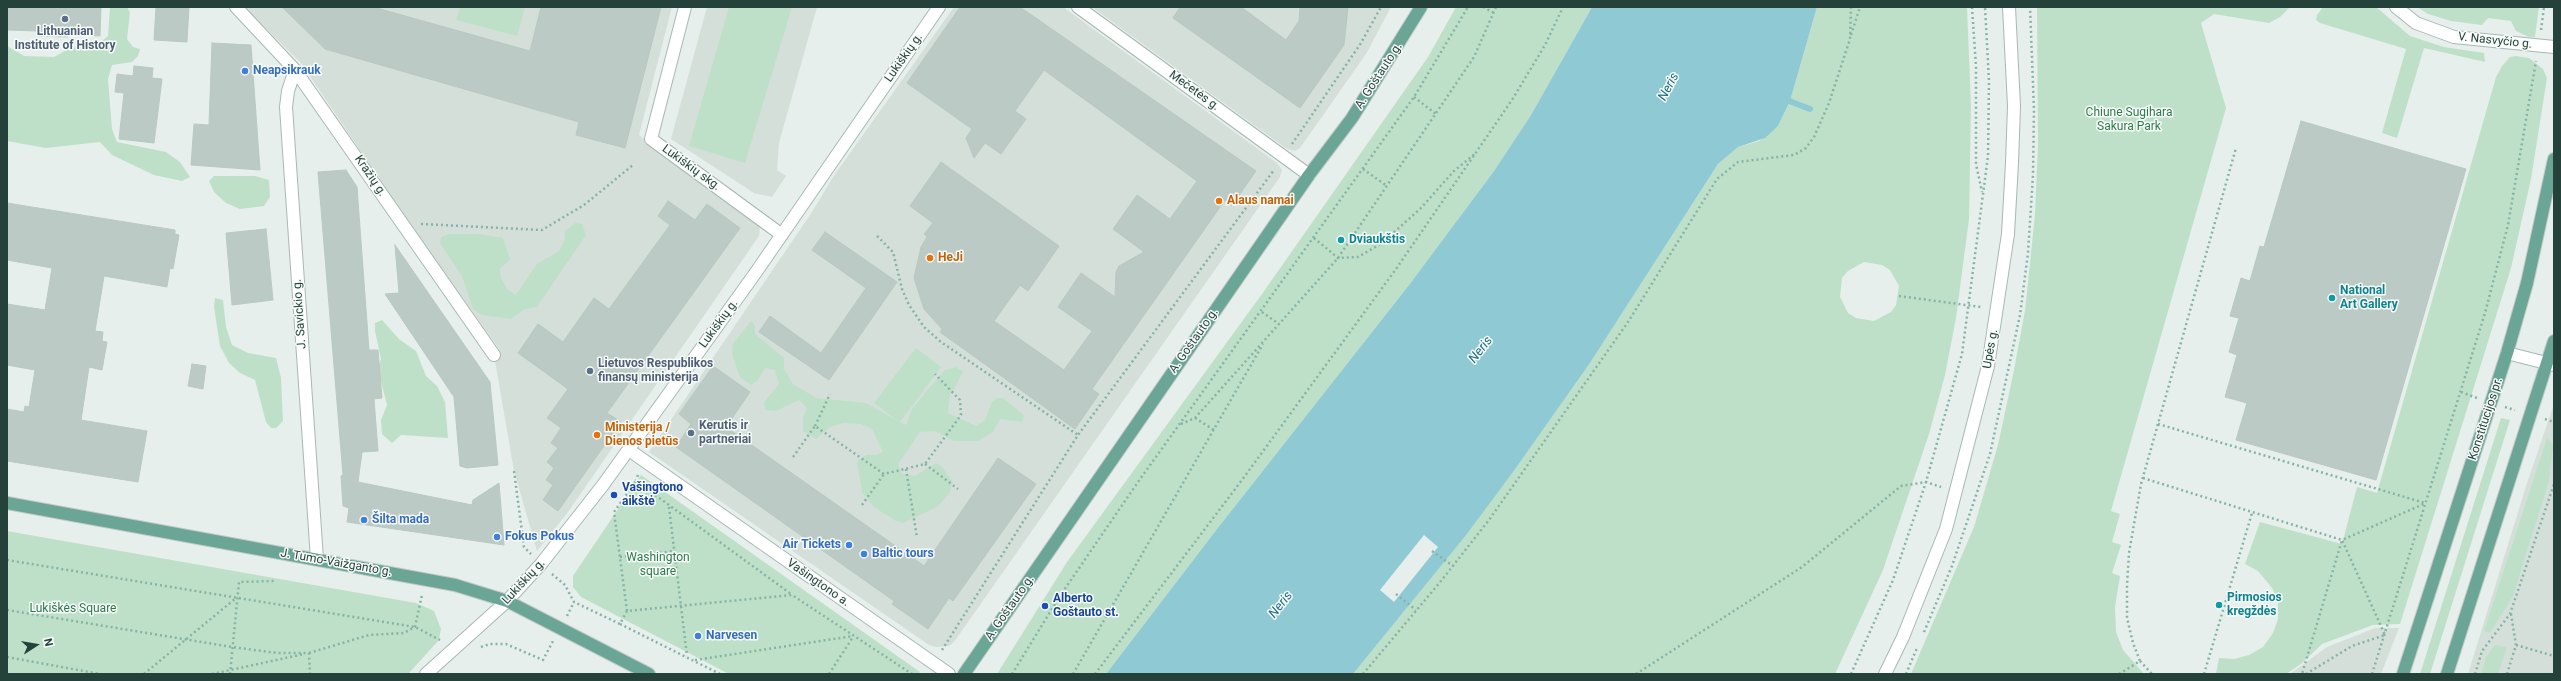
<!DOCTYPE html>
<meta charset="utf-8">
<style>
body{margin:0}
#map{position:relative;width:2561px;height:681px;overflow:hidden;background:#e6efeb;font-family:Roboto,sans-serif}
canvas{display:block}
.frame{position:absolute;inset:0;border:8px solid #24423a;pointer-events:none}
.north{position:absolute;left:16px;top:625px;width:40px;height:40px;-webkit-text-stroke:3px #f7fbf9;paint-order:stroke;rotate:78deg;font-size:11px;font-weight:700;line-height:16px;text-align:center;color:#24423a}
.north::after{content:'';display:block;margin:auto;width:14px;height:18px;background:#24423a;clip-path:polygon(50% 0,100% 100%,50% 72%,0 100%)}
</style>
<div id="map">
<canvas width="2561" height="681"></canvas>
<div class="frame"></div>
<div class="north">N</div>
</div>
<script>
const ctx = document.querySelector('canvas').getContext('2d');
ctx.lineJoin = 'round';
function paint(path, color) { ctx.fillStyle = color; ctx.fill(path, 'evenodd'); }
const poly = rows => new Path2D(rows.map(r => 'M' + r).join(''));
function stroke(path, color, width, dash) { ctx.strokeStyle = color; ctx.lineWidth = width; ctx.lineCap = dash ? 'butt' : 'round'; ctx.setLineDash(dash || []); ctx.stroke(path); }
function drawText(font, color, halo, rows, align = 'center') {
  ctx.font = font + ' Roboto,sans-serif'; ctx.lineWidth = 3; ctx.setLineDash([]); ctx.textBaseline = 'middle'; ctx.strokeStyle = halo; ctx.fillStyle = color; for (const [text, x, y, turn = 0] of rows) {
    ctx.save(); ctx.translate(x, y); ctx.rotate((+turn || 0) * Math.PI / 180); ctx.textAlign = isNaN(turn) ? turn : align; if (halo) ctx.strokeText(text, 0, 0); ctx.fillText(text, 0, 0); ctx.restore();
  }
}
paint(poly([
 [244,7,672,7,639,135,756,219,760,226,759,236,568,512,537,551,514,471,494,355,500,350,412,227,301,63],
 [707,7,817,7,779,143,777,170,786,176,772,197,754,193,671,139],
 [954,7,1063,7,1277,163,1282,170,1280,177,954,642,949,646,936,647,929,645,649,452,812,212,833,177],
 [1092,7,1391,7,1366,54,1300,148,1295,151,1287,149],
 [2554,404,2554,674,2468,674,2527,483],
 [2375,628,2399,628,2381,674,2290,674,2327,647]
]), '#d4dfda');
paint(poly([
 [110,7,127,7,130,12,127,39,133,47,140,49,138,56,132,62,112,65,108,79,112,129,117,142,166,152,180,162,190,177,182,181,154,175,112,155,100,142,46,148,7,141,7,46,24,56,54,57,70,48,88,46,101,42,108,36],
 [460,7,525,7,517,36,456,20],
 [729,7,792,7,745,163,689,146],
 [1456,7,1592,7,1531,115,1494,171,1409,285,1217,529,1106,674,997,674,1067,562,1262,294,1428,57],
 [1817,7,1967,7,1971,105,1969,219,1956,318,1945,375,1929,434,1883,570,1835,674,1353,674,1429,580,1516,468,1590,363,1718,164,1738,147,1759,141,1778,126,1790,101],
 [1864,262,1882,265,1890,270,1899,286,1896,305,1891,312,1874,321,1856,318,1848,313,1840,297,1842,278,1848,271],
 [2037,7,2290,7,2280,17,2269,23,2214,14,2201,23,2226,108,2111,511,2120,514,2112,542,2121,545,2112,573,2120,576,2115,607,2116,632,2123,650,2144,674,1911,674,1974,527,1998,445,2013,375,2025,311,2035,214,2038,145],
 [2323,7,2376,7,2410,36,2444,47,2484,53,2485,62,2424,48,2397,138,2382,133,2406,49,2320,23,2316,20,2317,15],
 [2417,7,2539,7,2535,37,2529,37,2516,31,2511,21,2488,18,2482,25,2451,21,2428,14],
 [2516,56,2529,58,2543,69,2547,78,2531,179,2511,268,2400,624,2373,625,2322,644,2301,664,2286,674,2216,674,2219,658,2234,659,2249,655,2263,647,2273,633,2278,619,2278,603,2273,589,2258,571,2245,564,2260,522,2342,544,2357,487,2377,493,2496,77,2502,66,2510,57],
 [214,176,255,176,269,180,270,197,264,206,240,209,226,203,214,192,209,181],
 [575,223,582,224,586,235,537,307,525,309,511,319,482,315,473,309,462,276,440,243,441,237,449,234,479,234,503,238,510,259,500,269,501,278,507,289,516,295,537,264,559,251,565,239,565,231],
 [215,298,223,300,226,327,232,345,248,353,276,358,281,378,283,421,276,428,271,428,266,422,255,380,240,373,229,363,220,346,214,307],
 [382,320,399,339,416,351,426,376,437,386,445,402,448,438,401,435,392,443,382,434,381,420,387,405,378,369,381,359,375,331,375,323],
 [751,321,755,326,755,334,784,358,784,369,793,384,816,398,866,403,898,421,874,403,916,348,941,367,900,422,906,425,912,409,929,388,945,370,956,367,963,372,950,396,948,413,976,426,985,420,992,402,997,398,1003,398,1024,415,1022,422,1000,419,993,432,978,441,954,441,935,431,920,432,898,464,902,474,915,476,936,463,942,467,953,482,949,494,937,507,903,523,896,521,874,507,862,492,857,462,866,455,876,455,883,452,872,429,861,424,844,423,830,427,816,439,803,431,803,418,807,408,799,400,776,411,765,410,764,402,779,384,775,370,765,368,758,380,751,385,740,377,733,357,732,345],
 [2501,418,2510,420,2430,674,2420,674],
 [2547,438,2553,445,2549,481,2513,596,2490,633,2484,631],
 [641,475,920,672,918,674,729,674,581,597,573,587,573,576,577,570],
 [7,531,416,603,434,611,441,629,439,640,408,674,7,674],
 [2495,645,2507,647,2498,674,2481,674,2486,657]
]), '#bfe0c8');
paint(poly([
 [1592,7,1817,7,1790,101,1778,126,1765,138,1738,147,1718,164,1590,363,1516,468,1466,535,1353,674,1106,674,1217,529,1409,285,1494,171,1531,115]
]), '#8ec9d4');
paint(poly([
 [1424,535,1438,547,1394,602,1380,590]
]), '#e6efeb');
stroke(poly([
 [1784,99,1810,109]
]), '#8ec9d4', 6);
const building = poly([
 [7,7,101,7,100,36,68,34,68,37,37,36,37,31,7,30,7,7],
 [156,7,189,7,187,42,154,40,156,7],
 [282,7,373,7,530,51,541,7,661,7,625,148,576,135,579,122,325,49,282,7],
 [960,7,1020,7,1256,171,1232,205,1225,200,1092,389,1099,394,1075,429,940,332,942,329,924,309,914,278,921,247,927,237,924,234,933,223,910,206,941,162,1059,246,1028,291,1020,285,994,321,1064,370,1092,331,1058,307,1074,283,1081,273,1115,297,1116,272,1119,266,1144,252,1113,229,1137,195,1170,219,1197,181,1044,70,1015,111,1026,119,1001,154,985,143,974,158,966,138,972,129,907,83,960,7],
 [1180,7,1241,7,1286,40,1299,21,1300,7,1348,7,1344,45,1300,108,1173,18,1180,7],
 [212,43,251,45,260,170,191,165,194,124,209,125,212,43],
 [134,66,153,68,152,78,162,79,154,143,119,139,124,93,115,92,117,74,133,76,134,66],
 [2301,121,2466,169,2376,480,2236,440,2247,403,2225,397,2237,355,2229,352,2239,318,2230,316,2241,278,2250,281,2260,246,2264,247,2301,121],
 [346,170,357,187,369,350,378,350,382,398,374,399,378,451,362,452,358,482,472,505,473,500,499,483,504,545,347,522,349,508,343,506,341,476,343,475,318,172,346,170],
 [668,201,695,220,707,204,740,228,607,413,621,422,558,511,543,500,553,485,546,480,554,468,547,462,558,448,551,443,561,428,547,418,568,389,518,353,538,324,563,342,594,298,609,309,670,225,658,216,668,201],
 [7,203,175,230,175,234,179,235,173,269,170,268,167,287,104,276,95,331,103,332,102,341,107,342,102,370,89,367,81,420,147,431,138,482,7,461,7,409,24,412,25,406,29,407,35,370,7,365,7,304,45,310,52,268,7,260,7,203],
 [266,229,273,300,232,305,226,233,266,229],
 [825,232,897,282,829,380,759,332,770,316,821,353,866,288,812,250,825,232],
 [395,245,490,382,498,465,467,468,460,466,454,397,385,294,399,293,395,245],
 [192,364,206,366,203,389,188,386,192,364],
 [713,366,750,392,726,427,924,566,998,458,1036,484,953,601,949,598,928,629,892,604,894,601,676,447,691,424,679,414,713,366]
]);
paint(building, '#bbcac4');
stroke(building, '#b8c9c2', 1);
const minor = poly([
 [236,7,295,70,494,355],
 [685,7,651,139,782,235],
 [1078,7,1309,175],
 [2396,7,2416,23,2454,37,2554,47],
 [295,70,288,91,286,107,317,559],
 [2507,353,2554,365],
 [629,450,949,674],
 [426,674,507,601,541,564,603,485,754,275,939,7]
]);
const tertiary = poly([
 [1885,674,1903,637,1946,529,1988,366,2008,234,2012,163,2014,106,2009,7]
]);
const primary = poly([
 [7,503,455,585,507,601,649,674],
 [964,674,1309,175,1352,118,1421,7],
 [2403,674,2507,353,2527,283,2554,159],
 [2447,674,2554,341]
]);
stroke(minor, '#a8b8b2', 14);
stroke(tertiary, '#a8b8b2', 14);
stroke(primary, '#c2cac8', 14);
stroke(poly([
 [1483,7,1494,13],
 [1972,7,1976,67,1976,164,1982,192],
 [2541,30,2544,7],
 [1851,35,1860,7],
 [1414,97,1436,114],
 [1292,144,1361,43,1381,7],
 [1363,169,1387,186],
 [421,224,542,230,584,205,633,165],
 [877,236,893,252,902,289,909,305,924,327,941,342,1078,435],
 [1314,238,1338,258,1358,257,1382,243,1420,209,1454,171,1476,153],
 [1899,296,1981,307],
 [1262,312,1279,324],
 [2461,392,2477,398],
 [2505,407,2515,410],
 [1195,418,1214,430],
 [2545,419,2554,422],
 [1181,424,1195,418,1338,258,1474,57,1496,7],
 [2158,424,2425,503],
 [815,426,830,394],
 [793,457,815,426,884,474,925,464,961,415,960,400,935,374],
 [925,464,958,489],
 [906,469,917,538],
 [514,471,524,547,531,554],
 [638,475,636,481,791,594],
 [2143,478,2342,540,2302,674],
 [862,505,884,474],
 [669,507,687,656],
 [1432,551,1453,566],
 [620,557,675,551],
 [7,560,415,627,440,640],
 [552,574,565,585,574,602,620,624,627,611,792,595,912,674],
 [1396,594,1416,610],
 [7,610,232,647,277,653,309,653,310,674],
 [627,611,614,512,636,481],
 [567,616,574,602],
 [620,624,720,674],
 [1924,632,1952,566,1990,454,2020,315,2028,253,2033,175,2034,110,2030,7],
 [2516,645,2554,656],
 [481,647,490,644,506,644,543,660,553,641],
 [942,650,1078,435,1274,170],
 [309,653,369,635,404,633,415,627,422,595],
 [7,657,100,674],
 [695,660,853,636],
 [2140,661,2152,674],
 [144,674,236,598],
 [212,674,304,654],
 [230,674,239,582,274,581],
 [829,674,853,637],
 [1012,674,1060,596,1138,482,1414,97,1468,7],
 [1073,674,1263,344],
 [1095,674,1242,480,1396,269,1512,100,1545,45,1563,7],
 [1363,674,1441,581,1489,520,1628,322,1717,179,1738,162,1794,155,1806,148,1814,137,1829,103,1850,39,1851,7],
 [1636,674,1802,567,1901,486,1926,482,1941,487],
 [1851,674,1893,580,1926,482,1962,354,1988,156,1989,81,1985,7],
 [1906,674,1917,648],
 [2119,674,2140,661,2133,643,2127,618,2127,585,2129,553,2141,484,2236,148],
 [2204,674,2252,513],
 [2306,674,2352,646,2385,635,2342,540,2426,503],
 [2372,674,2485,313,2508,225,2536,61],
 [2475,674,2482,651,2510,614,2554,484],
 [2507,674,2516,645,2511,614]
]), '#86b3a5', 2.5, [2, 3]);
stroke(minor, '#fff', 12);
stroke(tertiary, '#fff', 12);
stroke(primary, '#6aa596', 12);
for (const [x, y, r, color] of [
 [65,19,4,"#5c6f8a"],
 [245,71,4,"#3f7fe0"],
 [1219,201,4,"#e8710a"],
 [1341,240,4,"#0f9aa8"],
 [930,258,4,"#e8710a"],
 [2332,298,4,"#0f9aa8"],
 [590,371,4,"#5c6f8a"],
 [691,433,4,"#5c6f8a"],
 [597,435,4,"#e8710a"],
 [614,495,4,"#1a4fb4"],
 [364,520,4,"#3f7fe0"],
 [497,537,4,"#3f7fe0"],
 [849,545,4,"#3f7fe0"],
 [864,554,4,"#3f7fe0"],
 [2219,605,4,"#0f9aa8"],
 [1045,606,4,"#1a4fb4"],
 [698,636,4,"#3f7fe0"]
]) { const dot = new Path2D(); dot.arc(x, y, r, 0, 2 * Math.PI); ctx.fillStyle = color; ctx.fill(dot); stroke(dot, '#f7fbf9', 1.5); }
drawText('bold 12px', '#4e5e75', '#f7fbf9', [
 ["Lithuanian",65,32,"center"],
 ["Institute of History",65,46,"center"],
 ["Lietuvos Respublikos",598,364],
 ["finansų ministerija",598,378],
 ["Kerutis ir",699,426],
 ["partneriai",699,440]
], 'left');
drawText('12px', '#24423a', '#f7fbf9', [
 ["V. Nasvyčio g.",2495,41,6],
 ["Lukiškių g.",904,58,-55],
 ["A. Goštauto g.",1379,76,-57],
 ["Mečetės g.",1194,91,36],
 ["Lukiškių skg.",691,168,36],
 ["Kražių g.",370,176,56],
 ["J. Savickio g.",300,314,-94],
 ["Lukiškių g.",719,324,-54],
 ["A. Goštauto g.",1194,341,-55],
 ["Upės g.",1991,349,-80],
 ["Konstitucijos pr.",2486,419,-72],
 ["J. Tumo-Vaižganto g.",336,563,10],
 ["Lukiškių g.",524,582,-47],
 ["Vašingtono a.",818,583,35],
 ["A. Goštauto g.",1010,608,-55]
]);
drawText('bold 12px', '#366cbe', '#f7fbf9', [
 ["Neapsikrauk",253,71],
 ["Šilta mada",372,520],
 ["Fokus Pokus",505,537],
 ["Air Tickets",841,545,"right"],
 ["Baltic tours",872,554],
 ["Narvesen",706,636]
], 'left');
drawText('12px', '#2d7a4b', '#f7fbf9', [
 ["Chiune Sugihara",2129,113],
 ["Sakura Park",2129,127],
 ["Washington",658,558],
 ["square",658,572],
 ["Lukiškės Square",73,609]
]);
drawText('bold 12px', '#c56008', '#f7fbf9', [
 ["Alaus namai",1227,201],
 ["HeJi",938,258],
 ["Ministerija /",605,428],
 ["Dienos pietūs",605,442]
], 'left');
drawText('bold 12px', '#0d838f', '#f7fbf9', [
 ["Dviaukštis",1349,240],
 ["National",2340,291],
 ["Art Gallery",2340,305],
 ["Pirmosios",2227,598],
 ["kregždės",2227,612]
], 'left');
drawText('bold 12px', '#164399', '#f7fbf9', [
 ["Vašingtono",622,488],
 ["aikštė",622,502],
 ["Alberto",1053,599],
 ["Goštauto st.",1053,613]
], 'left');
drawText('italic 13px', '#1c6f80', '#f7fbf9', [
 ["Neris",1669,87,-62],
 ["Neris",1481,350,-52],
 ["Neris",1281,605,-52]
]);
</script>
